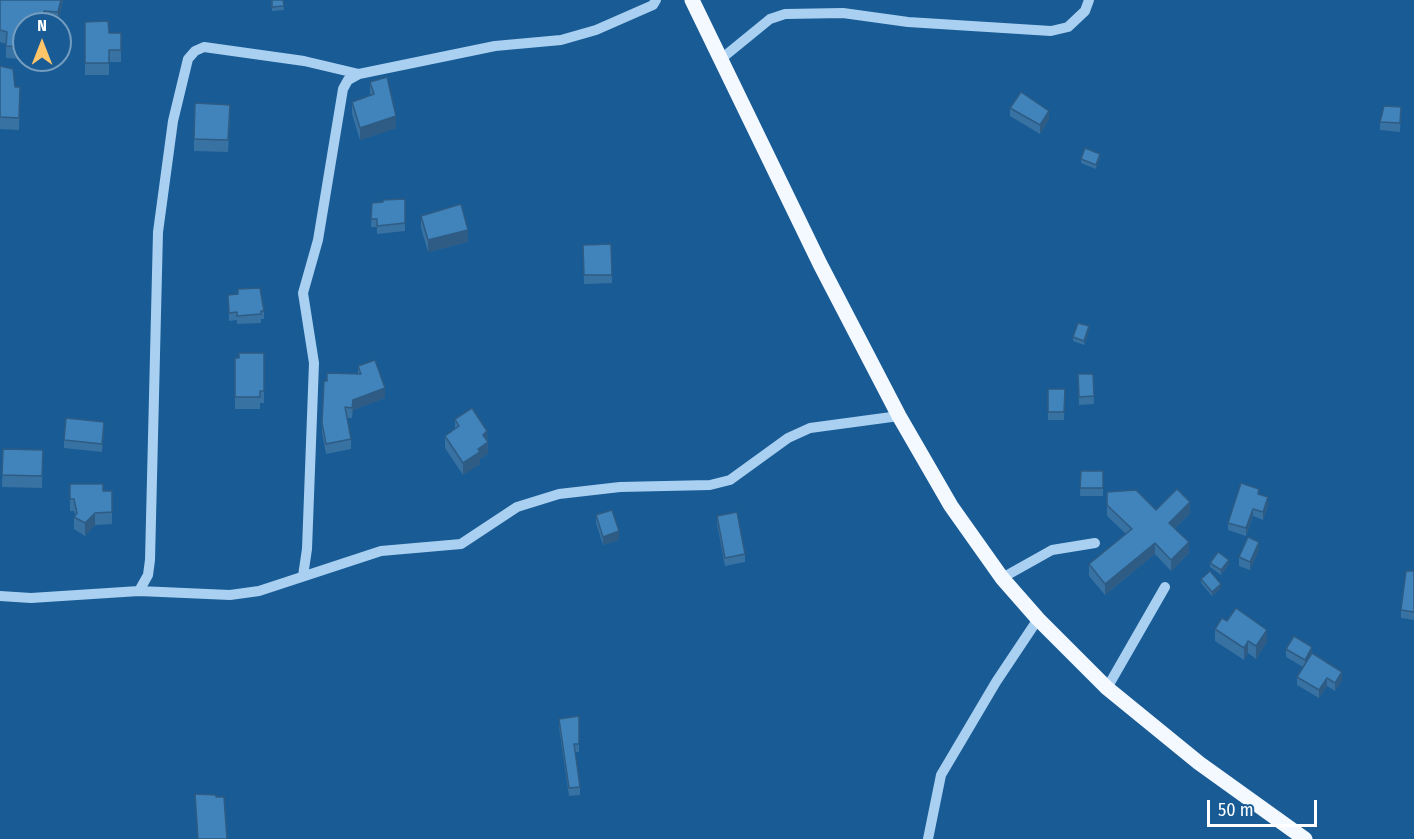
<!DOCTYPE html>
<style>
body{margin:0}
#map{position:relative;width:1414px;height:839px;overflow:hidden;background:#185b95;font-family:"Fira Sans Condensed",sans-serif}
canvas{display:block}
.north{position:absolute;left:12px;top:12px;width:60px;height:60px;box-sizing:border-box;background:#185b95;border:2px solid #749dbf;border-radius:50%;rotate:0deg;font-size:16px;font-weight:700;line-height:24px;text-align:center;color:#fff}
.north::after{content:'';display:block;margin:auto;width:21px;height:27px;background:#ffc569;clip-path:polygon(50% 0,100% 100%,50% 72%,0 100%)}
.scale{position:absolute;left:1207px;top:800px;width:110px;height:27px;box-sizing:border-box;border:3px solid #fff;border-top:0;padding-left:8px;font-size:18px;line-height:21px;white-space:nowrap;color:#fff;-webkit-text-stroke:4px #185b95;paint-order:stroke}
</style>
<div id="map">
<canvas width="1414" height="839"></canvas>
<div class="north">N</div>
<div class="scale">50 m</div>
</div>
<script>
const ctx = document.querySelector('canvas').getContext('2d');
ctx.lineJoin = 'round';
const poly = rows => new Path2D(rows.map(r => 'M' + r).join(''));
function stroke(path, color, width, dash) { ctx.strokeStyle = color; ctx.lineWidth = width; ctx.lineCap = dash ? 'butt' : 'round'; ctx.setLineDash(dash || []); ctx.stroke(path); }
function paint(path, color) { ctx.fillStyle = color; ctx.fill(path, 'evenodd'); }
stroke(poly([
 [721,59,770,19,785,14,843,13,908,22,1051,31,1068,27,1085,11,1089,0],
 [303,576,307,549,314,363,303,293,318,240,343,89,348,80,359,74,495,46,561,40,596,30,653,5,656,0],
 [1002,578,1052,550,1095,543],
 [139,591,148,575,150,560,158,232,173,121,188,59,195,51,204,47,304,61,359,74],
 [0,596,31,598,139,591,230,595,259,591,381,551,461,544,517,507,559,494,620,487,710,485,730,480,788,438,810,428,899,416],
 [1107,688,1165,587],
 [928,839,941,775,996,682,1038,619]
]), '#a9d0f1', 10);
stroke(poly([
 [692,0,820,264,899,416,951,506,1002,578,1038,619,1107,688,1199,763,1305,839]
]), '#f3f9ff', 15);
paint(poly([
 [0,0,63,0,58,24,44,23,24,24,24,59,6,58,6,44,0,42],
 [271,0,283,0,284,10,272,11],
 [85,22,109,33,121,33,121,62,109,62,109,75,85,75],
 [0,66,15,87,20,99,19,130,0,129],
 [370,82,396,128,360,140,352,114,352,102,370,96],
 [1401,107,1400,132,1380,130,1380,122],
 [1010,108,1049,119,1040,134,1010,116],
 [230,117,228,152,194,151,194,139],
 [1100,158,1096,169,1081,163,1081,159],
 [405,199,405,231,377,234,377,227,371,227,372,203],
 [421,216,468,242,428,252,421,228],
 [611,244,612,283,584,284,583,245],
 [228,295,264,311,264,319,261,319,261,323,237,324,237,320,229,321],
 [1089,330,1084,345,1073,341,1073,337],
 [264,353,264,403,260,403,260,409,235,409,235,358,239,358],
 [358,366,385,398,353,410,352,418,347,418,351,439,351,449,326,454,322,433,322,423,327,381,358,374],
 [1078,374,1093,374,1094,404,1079,405],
 [1048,389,1065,389,1064,420,1048,420],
 [455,419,487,431,488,454,480,459,480,464,463,475,445,448,445,436,455,429],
 [104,430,102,452,64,448,64,440],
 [3,449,43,450,42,488,2,487],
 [1081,471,1103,471,1103,496,1080,496],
 [70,484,103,491,112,491,112,524,95,525,85,536,74,529,74,517,75,515,74,511,70,511],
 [1107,492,1156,510,1190,513,1175,528,1189,553,1171,571,1155,554,1105,595,1089,576,1089,564,1126,534,1107,516],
 [1259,494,1268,505,1263,520,1253,516,1246,536,1228,530,1228,523],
 [596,515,619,540,603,545,596,523],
 [717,516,745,554,745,562,725,566,717,524],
 [1259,550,1250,570,1239,566,1239,557],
 [1210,563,1229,564,1221,575,1210,567],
 [1414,571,1414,620,1401,618,1401,610],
 [1201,579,1221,588,1212,596,1201,583],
 [1227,621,1267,642,1256,659,1248,653,1244,660,1215,641,1215,629],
 [1286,649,1312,654,1342,680,1335,691,1327,686,1319,698,1297,685,1297,677,1303,667,1286,657],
 [579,716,579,752,575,752,580,787,580,795,569,796,559,727,559,719]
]), '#3872a2');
paint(poly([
 [61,0,63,0,58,24,58,12],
 [1049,111,1049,119,1040,134,1040,125],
 [396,116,396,128,360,140,360,128],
 [1100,154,1100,158,1096,169,1096,165],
 [468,230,468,242,428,252,428,240],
 [1089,326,1089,330,1084,345,1084,341],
 [385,388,385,398,353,410,352,418,353,400],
 [104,422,104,430,102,452,102,444],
 [487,431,488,454,480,459,480,464,463,475,463,463,478,449,483,435],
 [1268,497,1268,505,1263,520,1263,512],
 [1190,502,1190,513,1169,534,1169,523],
 [1253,509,1253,516,1246,536,1246,528],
 [95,513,95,525,85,536,85,523],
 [619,531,619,540,603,545,603,537],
 [1189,542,1189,553,1171,571,1171,560],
 [1259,542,1259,550,1250,570,1250,562],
 [1155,543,1155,554,1105,595,1105,584],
 [1229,560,1229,564,1221,575,1221,570],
 [1221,584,1221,588,1212,596,1212,592],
 [1267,630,1267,642,1256,659,1256,646],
 [1248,641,1248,653,1244,660,1244,648],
 [1312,647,1312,655,1305,668,1305,660],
 [1342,672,1342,680,1335,691,1335,683],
 [1327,678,1327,686,1319,698,1319,690]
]), '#2e5c84');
const building = poly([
 [0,0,61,0,58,12,44,11,42,24,24,24,24,47,6,46,7,32,0,30,0,0],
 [272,0,283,0,284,6,272,7,272,0],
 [108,21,109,33,121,33,121,50,109,50,109,63,85,63,85,22,108,21],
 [0,66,13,69,15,87,20,87,19,118,0,117,0,66],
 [387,77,396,116,360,128,352,102,374,94,370,82,387,77],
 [1021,92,1049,111,1040,125,1010,108,1021,92],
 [195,103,230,105,228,140,194,139,195,103],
 [1384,106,1401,107,1400,123,1380,122,1384,106],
 [1085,148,1100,154,1096,165,1081,159,1085,148],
 [405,199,405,223,377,226,377,219,371,219,372,203,383,202,383,200,405,199],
 [461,204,468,230,428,240,421,216,461,204],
 [611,244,612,275,584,275,583,245,611,244],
 [260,288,264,311,261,311,261,314,237,316,237,312,229,313,228,295,238,294,238,289,260,288],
 [1078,323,1089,326,1084,341,1073,337,1078,323],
 [239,353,264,353,264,391,260,391,260,397,235,397,235,358,239,358,239,353],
 [375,360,385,388,353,400,352,408,345,407,351,439,326,444,322,423,324,381,327,381,327,373,361,374,358,366,375,360],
 [1078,374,1093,374,1094,396,1079,397,1078,374],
 [1048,389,1065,389,1064,412,1048,412,1048,389],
 [472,408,487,431,483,435,488,442,478,449,480,452,463,463,445,436,459,426,455,419,472,408],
 [66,418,104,422,102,444,64,440,66,418],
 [3,449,43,450,42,476,2,475,3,449],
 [1081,471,1103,471,1103,488,1080,488,1081,471],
 [1241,483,1259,489,1258,494,1268,497,1263,512,1253,509,1246,528,1228,523,1241,483],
 [70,484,103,484,103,491,112,491,112,512,95,513,85,523,74,517,77,513,74,499,70,499,70,484],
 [1177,489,1190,502,1169,523,1189,542,1171,560,1155,543,1105,584,1089,564,1132,529,1107,505,1107,492,1136,490,1156,510,1177,489],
 [612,510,619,531,603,537,596,515,612,510],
 [737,512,745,554,725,558,717,516,737,512],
 [1248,537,1259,542,1250,562,1239,557,1248,537],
 [1218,552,1229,560,1221,570,1210,563,1218,552],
 [1210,571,1221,584,1212,592,1201,579,1210,571],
 [1406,571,1414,571,1414,612,1401,610,1406,571],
 [1236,608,1267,630,1256,646,1248,641,1244,648,1215,629,1222,618,1227,621,1236,608],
 [1294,636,1312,647,1305,660,1286,649,1294,636],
 [1312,653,1342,672,1335,683,1327,678,1319,690,1297,677,1312,653],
 [579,716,579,744,574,744,580,787,569,788,559,719,579,716],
 [195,794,216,795,216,797,224,797,227,839,198,839,195,794]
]);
paint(building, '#4184bc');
stroke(building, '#2e5c84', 1.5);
</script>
